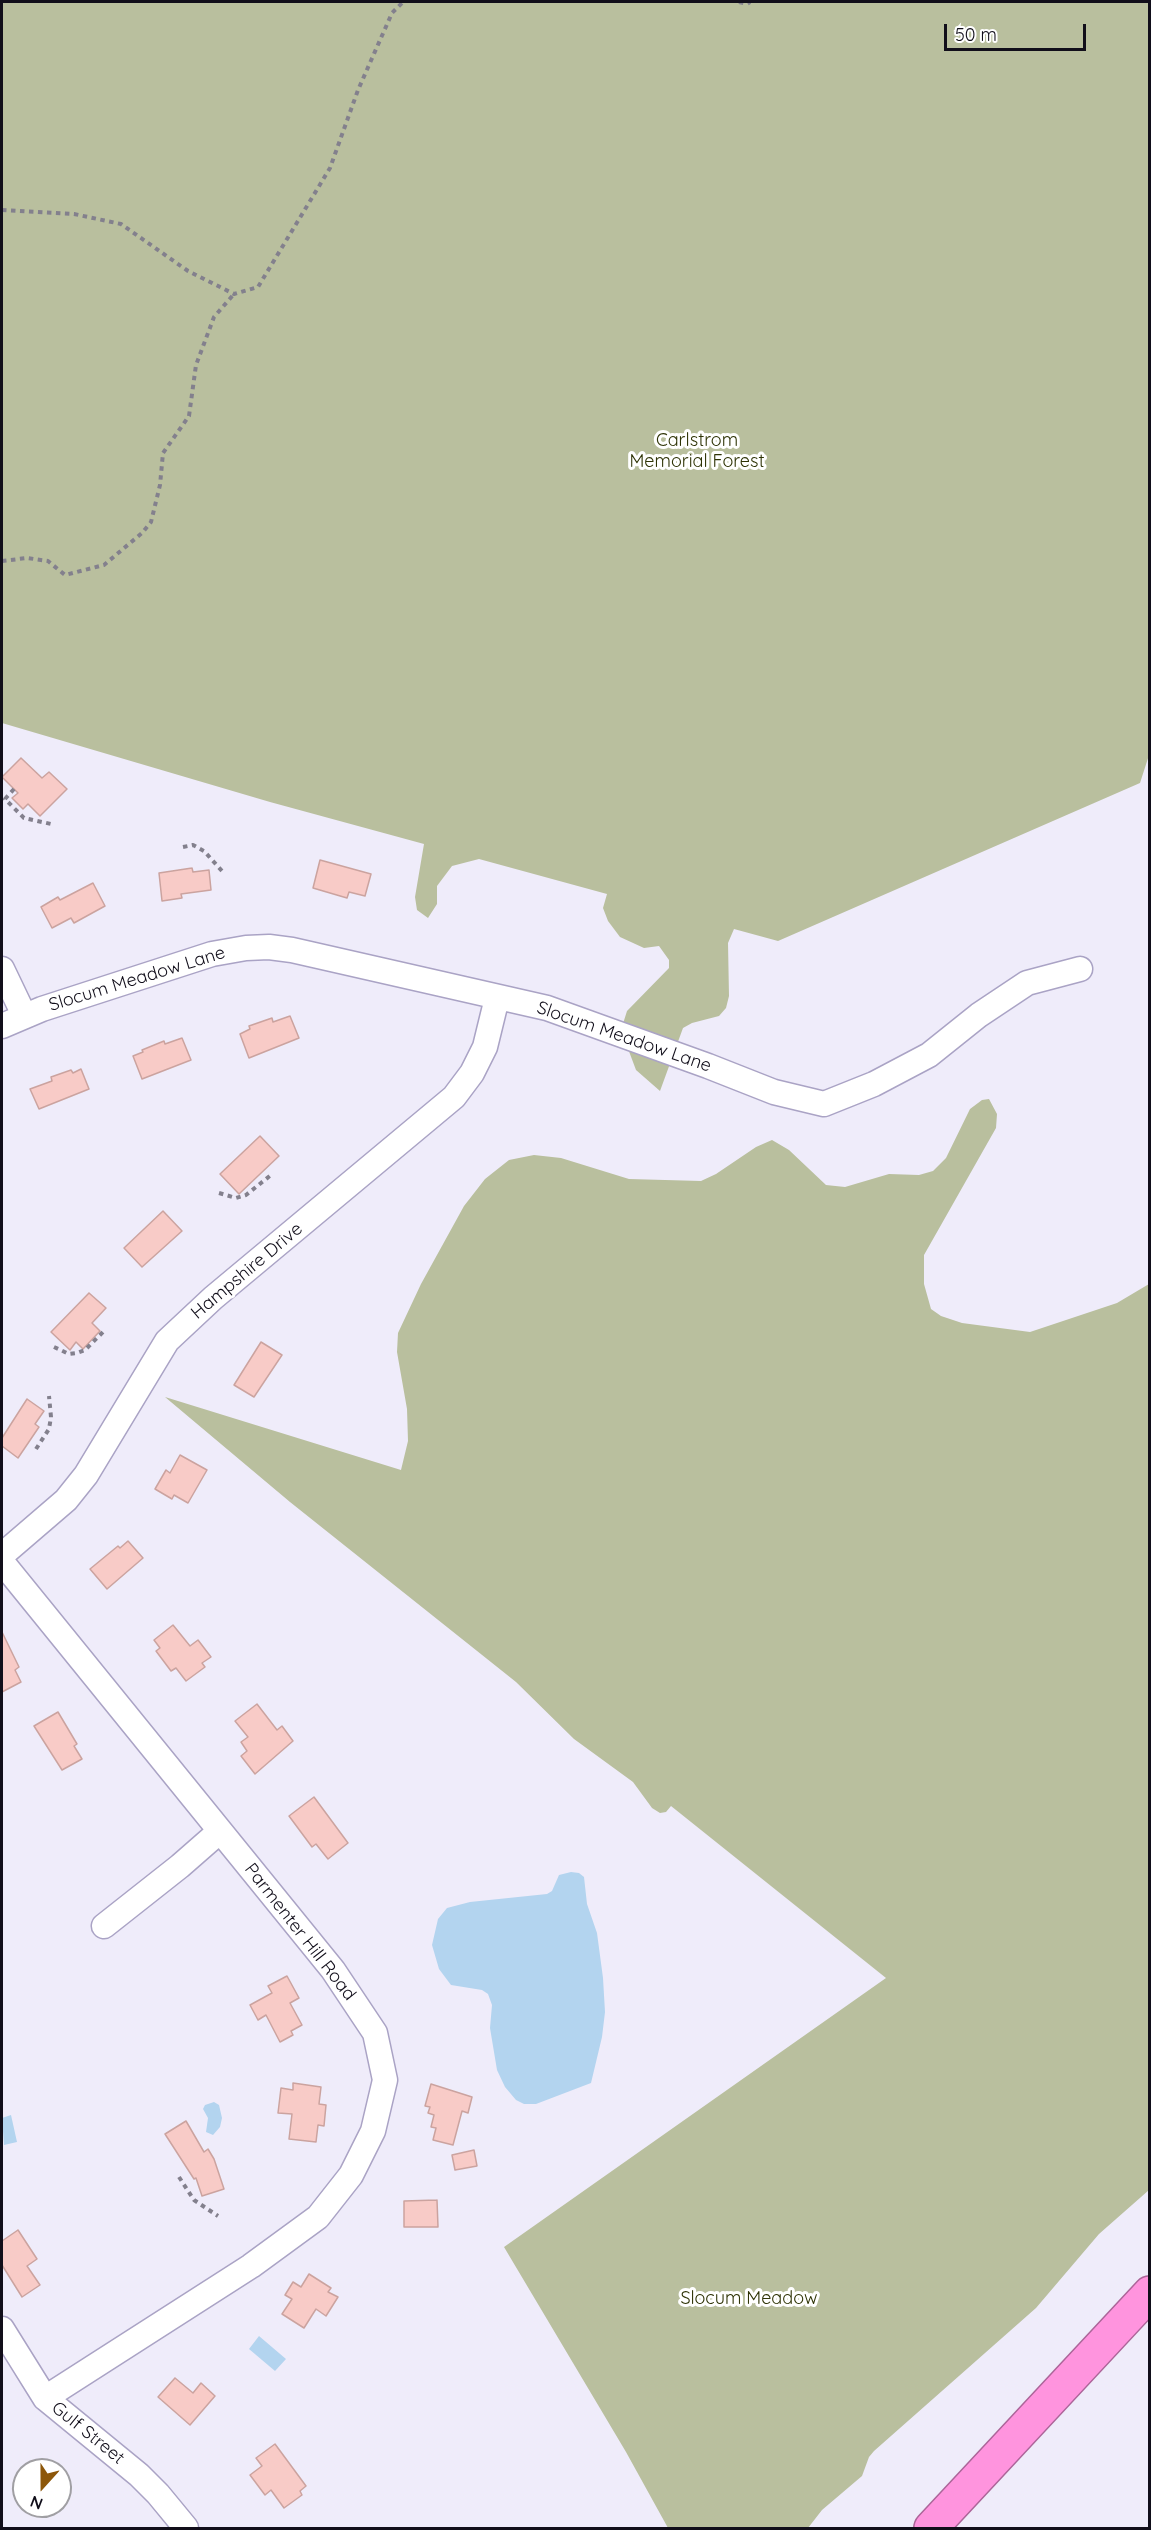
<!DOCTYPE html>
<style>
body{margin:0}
#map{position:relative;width:1151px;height:2530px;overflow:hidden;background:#efecfa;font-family:Quicksand,sans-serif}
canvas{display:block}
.frame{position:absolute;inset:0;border:3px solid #110e1a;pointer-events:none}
.north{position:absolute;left:12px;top:2458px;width:60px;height:60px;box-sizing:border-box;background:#fff;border:2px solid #a09fa3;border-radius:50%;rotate:201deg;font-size:16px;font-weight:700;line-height:24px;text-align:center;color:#110e1a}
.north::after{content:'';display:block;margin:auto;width:21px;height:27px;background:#8d570a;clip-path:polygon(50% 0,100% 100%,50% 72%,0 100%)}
.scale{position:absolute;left:944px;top:24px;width:142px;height:27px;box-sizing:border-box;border:3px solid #110e1a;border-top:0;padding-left:8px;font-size:18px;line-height:21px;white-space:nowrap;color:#110e1a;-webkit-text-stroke:4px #fff;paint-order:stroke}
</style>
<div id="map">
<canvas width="1151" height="2530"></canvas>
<div class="frame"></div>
<div class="north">N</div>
<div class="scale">50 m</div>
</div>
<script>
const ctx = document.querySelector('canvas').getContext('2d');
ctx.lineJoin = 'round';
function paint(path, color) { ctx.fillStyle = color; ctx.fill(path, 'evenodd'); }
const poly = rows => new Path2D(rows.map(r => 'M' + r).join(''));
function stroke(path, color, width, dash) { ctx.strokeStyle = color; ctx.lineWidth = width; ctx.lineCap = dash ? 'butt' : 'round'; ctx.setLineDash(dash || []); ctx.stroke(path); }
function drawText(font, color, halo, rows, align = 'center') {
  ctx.font = font + ' Quicksand,sans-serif'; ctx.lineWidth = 6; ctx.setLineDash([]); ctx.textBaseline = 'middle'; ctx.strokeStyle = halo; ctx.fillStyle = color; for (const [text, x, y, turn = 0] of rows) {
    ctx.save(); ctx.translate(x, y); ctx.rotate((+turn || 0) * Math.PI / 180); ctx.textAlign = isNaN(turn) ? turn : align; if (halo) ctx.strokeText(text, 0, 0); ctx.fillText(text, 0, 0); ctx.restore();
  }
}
paint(poly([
 [2,2,1149,2,1150,752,1140,783,778,941,734,929,728,943,729,996,726,1008,719,1016,692,1023,683,1028,660,1091,636,1070,621,1030,627,1011,669,968,669,960,659,946,644,948,620,937,608,921,603,908,607,894,479,859,452,866,437,886,437,904,428,918,417,910,415,897,424,844,270,802,2,723],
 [989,1099,997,1114,996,1128,924,1255,924,1284,931,1309,941,1316,962,1323,1030,1332,1117,1303,1149,1284,1149,2190,1099,2234,1036,2308,874,2451,869,2457,862,2476,822,2510,808,2528,668,2528,626,2452,504,2247,886,1978,671,1806,666,1812,660,1813,652,1808,633,1782,574,1739,516,1682,290,1502,165,1397,401,1470,408,1441,407,1409,397,1352,398,1333,421,1284,464,1206,485,1179,509,1160,534,1155,561,1158,629,1179,701,1181,716,1174,756,1147,772,1140,789,1150,826,1185,845,1187,889,1174,919,1175,933,1171,946,1158,970,1109,982,1100]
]), '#b9bf9e');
paint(poly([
 [571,1872,579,1873,584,1877,587,1904,597,1933,603,1978,605,2012,602,2037,591,2083,536,2104,524,2104,516,2100,505,2087,497,2070,490,2028,492,2005,488,1994,482,1990,451,1985,439,1969,432,1945,438,1919,447,1908,470,1902,547,1894,552,1891,559,1875],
 [214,2102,219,2105,222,2118,220,2127,213,2135,206,2132,208,2118,203,2109,205,2105],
 [11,2115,17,2142,4,2145,2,2118],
 [259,2336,286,2359,275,2371,249,2349]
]), '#b3d4ef');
const building = poly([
 [21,758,42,778,49,772,67,789,40,816,28,804,23,809,12,798,18,793,2,777,21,758],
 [320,860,371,874,365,896,349,892,347,898,313,888,320,860],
 [192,868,193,872,209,870,211,890,181,894,182,898,162,901,159,873,192,868],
 [93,883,105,906,74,923,71,918,52,928,41,907,58,897,60,900,93,883],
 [290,1016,299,1038,249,1058,240,1034,250,1029,249,1026,272,1018,273,1022,290,1016],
 [182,1038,191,1060,142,1079,133,1056,143,1052,142,1050,164,1041,165,1044,182,1038],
 [81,1069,89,1089,39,1109,30,1089,52,1081,51,1077,71,1070,73,1073,81,1069],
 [260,1136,279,1156,239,1194,220,1174,260,1136],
 [163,1211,182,1231,142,1267,124,1248,163,1211],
 [89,1293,106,1308,92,1323,100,1331,83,1349,76,1342,70,1350,51,1332,89,1293],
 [261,1342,282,1355,254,1397,234,1385,261,1342],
 [27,1399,44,1411,35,1424,39,1427,18,1458,2,1446,2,1438,27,1399],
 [180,1455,207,1470,188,1503,174,1495,172,1499,155,1489,166,1470,170,1473,180,1455],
 [128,1541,143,1558,107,1589,90,1569,118,1546,120,1548,128,1541],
 [173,1625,190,1646,198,1640,211,1657,202,1663,205,1667,186,1681,176,1668,171,1671,156,1651,160,1648,154,1640,173,1625],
 [2,1632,19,1667,15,1670,21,1682,2,1692,2,1632],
 [257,1704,277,1730,282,1726,293,1741,255,1774,241,1756,247,1751,241,1742,248,1737,235,1721,257,1704],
 [58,1712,77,1744,74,1746,82,1759,62,1770,34,1726,58,1712],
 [314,1797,348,1843,328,1859,316,1844,312,1847,289,1816,314,1797],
 [287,1976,299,1998,290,2003,302,2025,291,2031,293,2035,280,2042,266,2015,258,2020,250,2005,272,1993,268,1986,287,1976],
 [293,2083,321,2087,319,2104,326,2105,324,2126,318,2125,316,2142,289,2139,292,2114,278,2113,281,2088,293,2090,293,2083],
 [431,2084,472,2097,468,2113,462,2111,453,2145,433,2140,436,2128,431,2127,434,2115,428,2113,430,2107,425,2106,431,2084],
 [186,2121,204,2152,208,2149,214,2159,224,2189,202,2196,196,2178,194,2179,165,2134,186,2121],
 [474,2150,477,2166,455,2170,452,2155,474,2150],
 [437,2200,438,2227,404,2227,404,2201,437,2200],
 [18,2230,37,2259,27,2266,40,2285,22,2297,2,2265,2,2241,18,2230],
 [309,2274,331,2288,328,2292,338,2297,326,2316,316,2309,304,2328,282,2314,292,2299,285,2295,293,2282,301,2287,309,2274],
 [175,2378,193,2393,201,2383,215,2396,190,2425,158,2397,175,2378],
 [275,2444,306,2486,300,2491,302,2495,284,2508,271,2490,265,2495,250,2475,262,2466,256,2458,275,2444]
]);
paint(building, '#f8cbc7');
stroke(building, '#cba39f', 1.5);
const minor = poly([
 [2,969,24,1015],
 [2,1026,42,1009,212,954,246,948,269,947,292,950,547,1008,708,1066,774,1092,824,1104,874,1084,929,1055,979,1015,1027,983,1080,969],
 [2,1555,66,1500,86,1475,167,1341,213,1298,454,1097,472,1073,485,1047,497,998],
 [2,1562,333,1970,375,2033,385,2080,373,2131,351,2175,318,2217,251,2266,45,2398],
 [104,1926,180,1866,220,1831],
 [2,2329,45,2398,139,2475,158,2494,186,2528]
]);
const highway = poly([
 [931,2528,1150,2293]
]);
stroke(minor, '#aaa3c5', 27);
stroke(highway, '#ac6599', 36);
stroke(poly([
 [739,2,747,4,750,2],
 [2,210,74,214,121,224,188,271,234,294,258,287,330,168,358,90,392,13,403,2],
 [2,561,27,558,48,561,65,575,104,565,142,533,151,522,160,485,163,453,189,416,196,365,214,317,234,294],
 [14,789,5,799,24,818,51,824],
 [183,847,193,845,204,851,222,871],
 [219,1193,236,1198,246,1195,271,1175],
 [54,1347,69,1354,77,1353,85,1350,105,1330],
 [36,1449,49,1429,51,1417,49,1396],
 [179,2177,194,2200,218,2216]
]), '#83808d', 4, [4.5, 4.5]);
stroke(minor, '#fff', 24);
stroke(highway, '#ff94de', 33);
drawText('18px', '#2e3305', '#fff', [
 ["Carlstrom",697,441],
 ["Memorial Forest",697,462],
 ["Slocum Meadow",749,2299]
]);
drawText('18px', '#110e1a', '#fff', [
 ["Slocum Meadow Lane",137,979,-17],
 ["Slocum Meadow Lane",624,1037,19],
 ["Hampshire Drive",247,1271,-40],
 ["Parmenter Hill Road",300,1932,52],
 ["Gulf Street",88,2433,39]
]);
</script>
